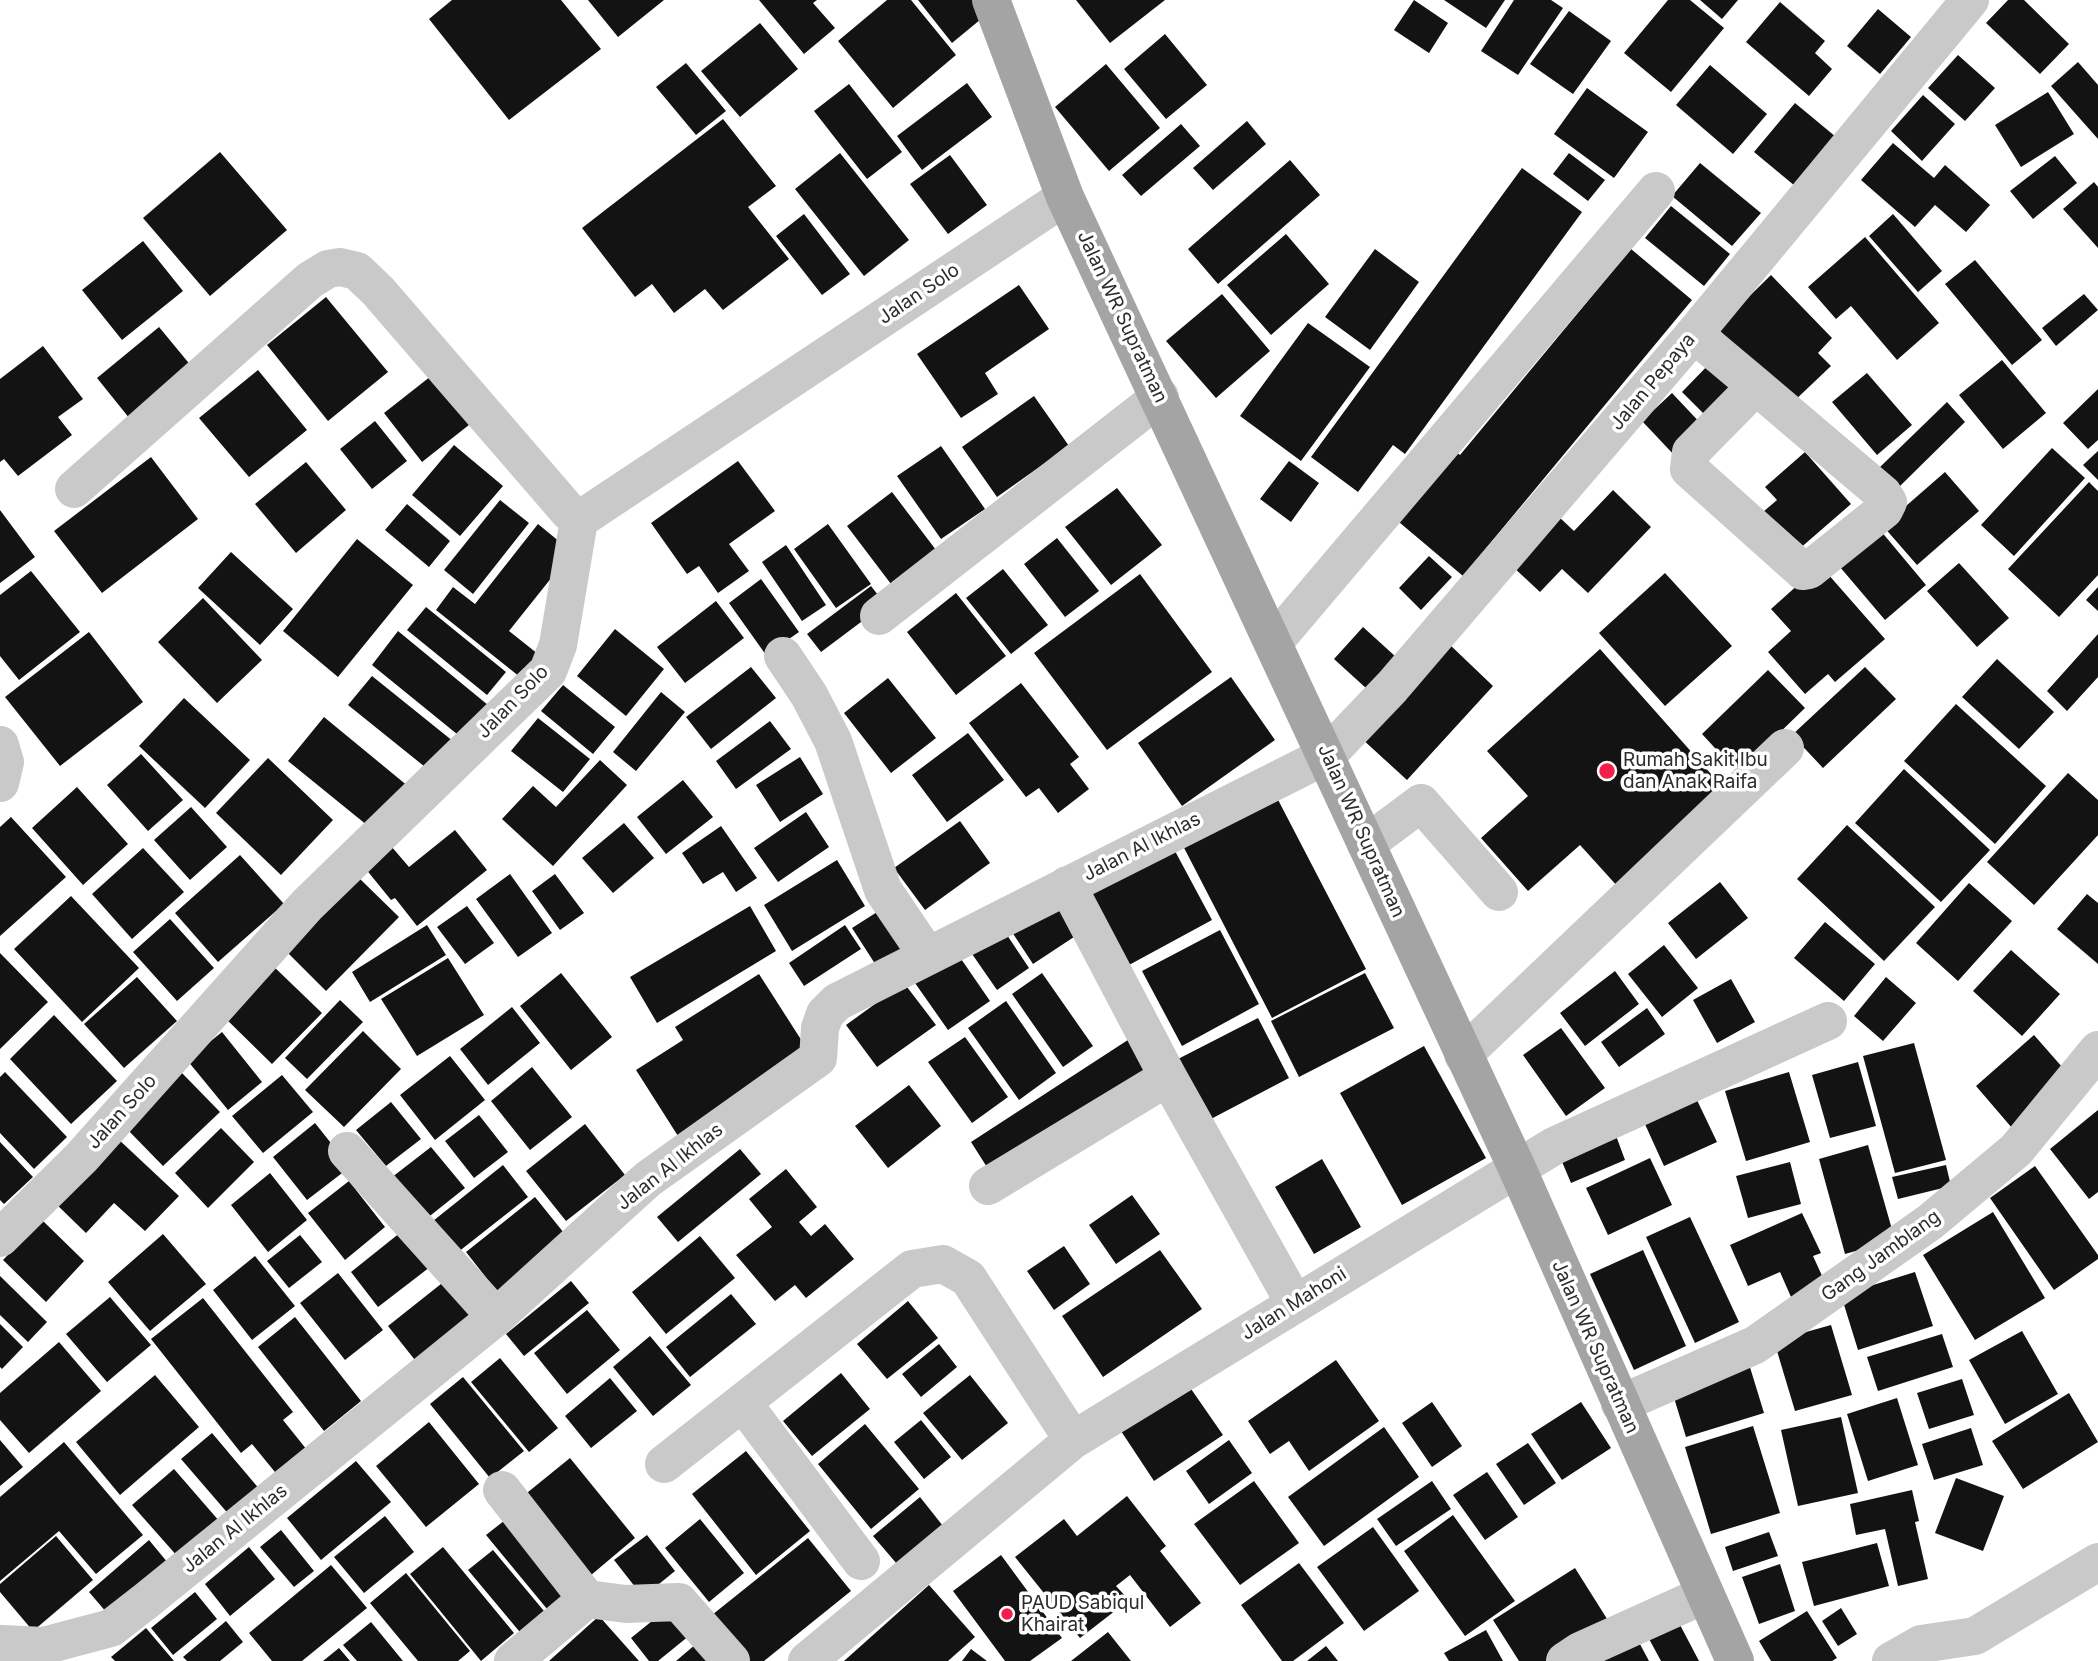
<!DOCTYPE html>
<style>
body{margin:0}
canvas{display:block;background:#fff}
</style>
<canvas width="2098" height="1661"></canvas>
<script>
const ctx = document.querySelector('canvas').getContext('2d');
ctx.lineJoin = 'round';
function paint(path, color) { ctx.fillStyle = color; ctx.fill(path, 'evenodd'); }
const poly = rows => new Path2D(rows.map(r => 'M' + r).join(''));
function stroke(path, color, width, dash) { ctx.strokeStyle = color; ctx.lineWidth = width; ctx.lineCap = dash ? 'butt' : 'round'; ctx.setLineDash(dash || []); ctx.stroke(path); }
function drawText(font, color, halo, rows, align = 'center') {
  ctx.font = font + ' Inter,sans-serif'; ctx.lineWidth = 7; ctx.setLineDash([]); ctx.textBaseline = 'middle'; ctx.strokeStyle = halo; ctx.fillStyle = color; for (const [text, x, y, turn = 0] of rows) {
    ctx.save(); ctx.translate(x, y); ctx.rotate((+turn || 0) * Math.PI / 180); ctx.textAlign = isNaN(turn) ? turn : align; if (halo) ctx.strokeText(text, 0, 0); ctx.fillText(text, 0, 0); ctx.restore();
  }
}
paint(poly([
 [452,0,561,0,601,49,509,120,429,19],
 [588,0,664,0,618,37],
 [759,0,817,0,813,3,835,28,804,54],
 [887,0,911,0,956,55,893,108,838,41],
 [918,0,984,0,992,10,952,43],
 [1076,0,1165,0,1110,43],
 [1414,0,1448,23,1429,53,1394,30],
 [1444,0,1505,0,1486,28],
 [1514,0,1551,0,1563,8,1518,75,1481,51],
 [1668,0,1690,0,1724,28,1671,92,1624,53],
 [1700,0,1738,0,1722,19],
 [2008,0,2024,0,2069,44,2040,74,1986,23],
 [1780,2,1825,41,1815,53,1832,69,1809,96,1746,42],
 [1878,9,1911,37,1880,74,1847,46],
 [1569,11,1611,41,1573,94,1530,64],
 [760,23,798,69,740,117,701,71],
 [1165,34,1207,85,1166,119,1124,69],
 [1958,55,1995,88,1965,121,1928,88],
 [2078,62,2098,85,2098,139,2051,86],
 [686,63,726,111,696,135,656,87],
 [1106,64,1160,128,1109,171,1055,107],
 [1710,65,1767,114,1733,154,1676,105],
 [967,83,992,117,922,170,897,136],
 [849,84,902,152,867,179,814,111],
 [1587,88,1648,132,1614,178,1554,134],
 [2048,92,2074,134,2021,167,1995,125],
 [1923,95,1955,124,1922,161,1891,131],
 [1795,103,1836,137,1795,186,1754,152],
 [723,119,776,186,748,207,789,259,723,310,705,289,674,313,652,284,635,297,582,228],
 [1247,121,1266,144,1213,190,1193,168],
 [1181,124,1200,146,1141,196,1122,175],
 [1893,143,1934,178,1945,165,1990,205,1966,232,1935,205,1915,227,1861,180],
 [220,152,287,230,210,296,143,218],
 [840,153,909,240,864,276,795,189],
 [1569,153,1605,180,1588,201,1553,174],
 [950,155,987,205,948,234,910,184],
 [2055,156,2077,183,2033,219,2010,191],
 [1290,160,1320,195,1218,284,1188,249],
 [1700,163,1761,213,1732,246,1672,196],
 [1522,168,1582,212,1405,454,1393,445,1358,492,1311,457],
 [2094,182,2098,187,2098,248,2063,209],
 [1671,206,1730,254,1704,286,1645,238],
 [804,214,850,274,822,295,776,236],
 [1893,214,1942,271,1918,292,1869,236],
 [1286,234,1329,284,1271,335,1227,285],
 [1865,237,1939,323,1897,360,1851,306,1836,319,1808,287],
 [143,241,183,291,122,340,82,290],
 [1375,249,1419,282,1370,350,1325,317],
 [1631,249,1692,300,1463,576,1393,517,1451,448,1460,455],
 [1975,260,2042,340,2012,365,1945,284],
 [1771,275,1832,338,1818,353,1831,366,1791,404,1717,328],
 [1019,285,1049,329,985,373,998,394,961,418,917,354],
 [1222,294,1270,351,1216,398,1166,341],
 [2084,294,2098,310,2056,346,2042,328],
 [326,297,388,372,328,421,267,345],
 [1308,323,1370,367,1301,461,1240,416],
 [159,327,197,373,134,424,97,378],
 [43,346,83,399,58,417,72,435,18,476,4,459,0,462,0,379],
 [1715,358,1746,389,1712,422,1682,392],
 [2002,360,2046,413,2003,449,1959,395],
 [440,369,479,417,422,462,384,413],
 [258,370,307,430,249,477,199,418],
 [1867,373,1912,425,1877,455,1832,402],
 [2098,389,2098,440,2088,449,2063,423],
 [1672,393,1705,428,1676,457,1642,421],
 [1034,396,1069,446,997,497,962,447],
 [1947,402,1965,422,1899,487,1879,468],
 [375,421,407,461,372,489,340,449],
 [454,445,503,486,460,536,412,495],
 [941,446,985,509,941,539,897,476],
 [2052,448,2085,478,2014,556,1981,525],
 [2098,451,2098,480,2083,465],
 [1805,452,1851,504,1790,557,1756,518,1777,500,1765,487],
 [151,457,198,519,102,593,54,531],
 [738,461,775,511,729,544,749,571,718,593,699,566,687,574,651,523],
 [1289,461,1319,483,1291,522,1260,499],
 [306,462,346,510,296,553,255,504],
 [1945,472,1979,511,1917,565,1883,526],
 [2089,482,2098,491,2098,575,2059,617,2008,569],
 [1117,488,1162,545,1111,585,1065,527],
 [1613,490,1651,527,1588,593,1562,569,1540,592,1511,565,1558,516,1574,531],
 [892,492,936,550,891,584,847,526],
 [500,500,529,523,473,594,444,570],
 [407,504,450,541,429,567,385,530],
 [0,510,35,557,0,583],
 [538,524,572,552,509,631,538,654,520,677,436,610,453,587,475,604],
 [828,524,871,584,836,608,794,549],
 [1875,524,1926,585,1885,620,1834,560],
 [1057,538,1099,591,1065,617,1024,564],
 [357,539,413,585,338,677,283,631],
 [786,545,826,605,802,621,762,562],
 [231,552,293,609,260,645,198,588],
 [1429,556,1452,577,1421,610,1399,588],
 [1959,563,2009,618,1977,647,1927,591],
 [1820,565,1885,639,1835,682,1828,674,1805,694,1768,652,1791,631,1771,609],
 [1003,569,1048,625,1011,654,966,598],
 [31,571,80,632,19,680,0,656,0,595],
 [1665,573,1732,646,1665,706,1599,633],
 [1140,574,1212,672,1107,750,1034,653],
 [761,579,799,632,766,655,729,603],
 [871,586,885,604,821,652,807,634],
 [2098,587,2098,611,2086,600],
 [956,593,1006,656,956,695,907,632],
 [203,598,262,660,217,703,158,642],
 [716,601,744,638,685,683,657,647],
 [426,607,506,672,487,695,407,630],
 [1363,627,1396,657,1367,689,1334,659],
 [615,629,664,669,626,716,577,676],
 [398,631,494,710,468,743,372,665],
 [89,632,143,702,60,766,5,697],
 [2098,634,2098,677,2067,711,2047,691],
 [1448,643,1493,686,1407,780,1361,738],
 [1600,649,1727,792,1619,888,1580,845,1528,891,1481,838,1528,796,1487,751],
 [1997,659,2054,712,2019,749,1962,697],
 [751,667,776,698,711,749,686,717],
 [1865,667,1896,699,1823,768,1792,735],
 [1768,670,1805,708,1738,773,1702,734],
 [372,676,459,746,435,775,348,705],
 [1231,677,1275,740,1182,806,1138,743],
 [888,678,936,738,891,773,844,713],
 [1021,683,1079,757,1070,764,1089,789,1058,813,1039,788,1026,797,969,723],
 [563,685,615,727,593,754,541,711],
 [661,692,685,712,636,771,613,752],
 [184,698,250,760,205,808,139,746],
 [1956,704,2046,786,1995,844,1904,761],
 [324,717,409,787,373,830,288,761],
 [538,718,590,759,563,792,511,751],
 [770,721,791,749,736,789,716,761],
 [968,733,1004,780,947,822,912,775],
 [141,754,183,800,148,831,107,785],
 [800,757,823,794,780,822,756,785],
 [268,758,333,820,281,875,216,813],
 [600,760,627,785,553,866,502,819,533,786,556,807],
 [1904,769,1990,850,1941,902,1855,823],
 [2068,773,2098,800,2098,835,2034,905,1987,862],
 [683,780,713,817,666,854,637,817],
 [77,787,128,844,83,885,32,828],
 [1274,792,1366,969,1272,1018,1180,840],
 [191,807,227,847,190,880,154,840],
 [806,812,829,847,778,882,754,848],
 [11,817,66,877,0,936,0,827],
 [960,821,990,863,925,910,894,868],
 [624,823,654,858,613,893,582,858],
 [1847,825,1935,907,1884,961,1797,879],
 [721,826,757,878,736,892,723,872,703,884,682,853],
 [455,830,487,870,417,926,395,898,391,900,365,868,391,846,409,867],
 [1168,838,1212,920,1129,965,1084,884],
 [143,848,184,892,132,939,92,894],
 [240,855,284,904,218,962,175,913],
 [837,860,865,906,792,951,764,905],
 [510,874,552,933,518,957,476,899],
 [555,874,584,913,560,930,532,891],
 [359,878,399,917,326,991,286,951],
 [1720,882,1748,918,1696,959,1668,923],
 [1969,883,2012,921,1958,981,1916,943],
 [2087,894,2098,903,2098,964,2057,929],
 [1055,895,1080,933,1033,964,1008,926],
 [71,896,139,968,82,1022,14,949],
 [467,906,494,943,465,964,437,927],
 [750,906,776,951,657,1023,630,977],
 [885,907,915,952,881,973,852,928],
 [170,919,214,968,177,1001,133,952],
 [1825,922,1875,964,1844,1001,1794,958],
 [427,925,446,955,370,1002,352,972],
 [845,925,861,949,804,986,789,963],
 [1003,929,1029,968,997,990,970,951],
 [1220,930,1259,1004,1182,1046,1142,971],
 [1664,945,1698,988,1662,1017,1628,974],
 [2011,950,2060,994,2022,1036,1973,991],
 [0,953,48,1002,0,1049],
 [957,953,990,1001,948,1030,915,983],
 [448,958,484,1015,417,1056,381,999],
 [269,962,322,1013,272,1064,220,1013],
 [1615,971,1639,1004,1585,1046,1560,1013],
 [561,973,612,1037,571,1070,520,1006],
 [1042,973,1093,1046,1063,1067,1012,994],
 [1365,973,1394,1028,1299,1077,1271,1021],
 [759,974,809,1052,678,1136,636,1070,683,1040,675,1027],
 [137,977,177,1021,124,1068,84,1024],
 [1886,977,1916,1003,1883,1041,1854,1016],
 [1731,979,1755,1022,1717,1043,1693,1000],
 [904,983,936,1025,877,1067,846,1025],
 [340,1000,363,1022,307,1079,285,1058],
 [1006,1001,1056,1073,1019,1100,968,1028],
 [512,1007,540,1043,488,1085,460,1049],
 [1647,1008,1665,1034,1619,1067,1601,1042],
 [54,1015,117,1081,71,1124,10,1059],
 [1258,1018,1289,1078,1209,1120,1178,1059],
 [1561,1028,1605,1088,1566,1116,1523,1055],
 [363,1031,401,1069,344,1127,305,1090],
 [222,1032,262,1082,228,1110,187,1060],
 [2034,1035,2070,1076,2012,1128,1976,1086],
 [1134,1036,1155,1070,992,1175,971,1142],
 [965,1037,1008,1097,972,1123,928,1062],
 [1914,1043,1946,1160,1895,1173,1863,1056],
 [1424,1046,1486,1158,1402,1205,1340,1093],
 [450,1056,485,1100,435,1140,400,1095],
 [1858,1062,1876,1126,1830,1138,1812,1075],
 [532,1067,572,1117,530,1150,491,1101],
 [5,1072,67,1137,34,1169,0,1133,0,1077],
 [181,1072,220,1112,163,1166,125,1127],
 [1789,1072,1810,1142,1746,1161,1725,1091],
 [282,1075,313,1112,263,1153,232,1116],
 [909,1085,941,1126,888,1168,855,1126],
 [1696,1098,1717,1142,1664,1166,1644,1122],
 [391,1102,421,1139,386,1166,356,1130],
 [2098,1110,2098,1192,2089,1199,2050,1149],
 [479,1115,508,1152,474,1178,445,1141],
 [315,1123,350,1167,307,1200,273,1157],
 [585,1124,625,1175,566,1221,526,1171],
 [221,1128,254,1162,208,1208,175,1173],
 [1615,1133,1625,1160,1571,1183,1560,1157],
 [116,1137,179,1196,145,1231,114,1203,86,1233,54,1202],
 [0,1142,33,1177,4,1204,0,1200],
 [1868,1145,1895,1240,1845,1254,1819,1159],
 [431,1147,465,1188,421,1223,387,1181],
 [740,1149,761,1174,678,1242,657,1217],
 [1650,1158,1672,1205,1608,1235,1586,1188],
 [1322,1159,1361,1227,1314,1254,1275,1187],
 [1790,1162,1801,1204,1748,1218,1736,1176],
 [503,1165,528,1197,448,1260,423,1229],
 [1946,1165,1951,1186,1898,1199,1892,1177],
 [2035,1166,2098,1255,2098,1259,2054,1290,1990,1198],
 [786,1169,817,1207,799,1222,811,1236,825,1224,854,1259,806,1298,795,1285,775,1301,736,1255,772,1227,749,1199],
 [270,1173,307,1220,268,1252,231,1205],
 [349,1181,385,1227,345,1260,308,1213],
 [1132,1195,1160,1234,1116,1264,1089,1225],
 [535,1197,568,1238,499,1294,466,1252],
 [1993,1212,2045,1298,1975,1340,1923,1255],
 [1802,1213,1821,1253,1813,1256,1829,1291,1795,1306,1780,1272,1748,1286,1730,1245],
 [1690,1217,1739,1322,1695,1343,1646,1237],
 [42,1220,84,1261,46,1302,3,1260],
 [401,1232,430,1267,378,1307,351,1272],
 [163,1234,206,1284,150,1331,108,1282],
 [300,1235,322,1262,289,1288,267,1261],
 [700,1236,735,1278,666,1334,632,1292],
 [1064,1246,1090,1284,1054,1310,1027,1271],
 [1160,1250,1202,1309,1103,1377,1062,1316],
 [1643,1250,1686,1346,1634,1370,1590,1274],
 [255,1256,295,1306,252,1340,213,1290],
 [1915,1272,1933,1326,1858,1350,1841,1295],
 [338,1273,383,1330,345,1360,300,1303],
 [0,1276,47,1322,28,1342,0,1315],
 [446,1280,480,1323,422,1369,388,1326],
 [571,1281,589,1303,524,1356,506,1334],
 [731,1294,756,1324,690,1377,666,1347],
 [110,1297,151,1345,107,1382,66,1334],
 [203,1298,293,1412,283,1420,315,1460,284,1483,252,1444,241,1453,151,1339],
 [908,1301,938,1338,887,1379,857,1344],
 [587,1310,620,1350,567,1394,534,1353],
 [295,1317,361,1401,324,1431,258,1347],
 [0,1324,23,1347,2,1369,0,1367],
 [1831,1325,1852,1395,1795,1411,1774,1341],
 [2022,1331,2058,1394,2005,1424,1969,1360],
 [1942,1334,1953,1367,1878,1391,1867,1357],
 [650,1336,691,1385,653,1416,613,1367],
 [59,1342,101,1391,29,1453,0,1420,0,1393],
 [939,1344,957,1367,921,1397,902,1374],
 [500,1358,558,1428,529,1452,471,1382],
 [1336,1360,1379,1421,1309,1471,1289,1441,1270,1454,1248,1421],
 [1749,1364,1764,1413,1686,1437,1671,1388],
 [841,1373,870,1409,812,1456,783,1421],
 [155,1375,199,1427,120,1495,76,1442],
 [970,1375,1008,1423,962,1460,923,1413],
 [463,1377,524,1451,490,1478,430,1404],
 [610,1378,637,1411,591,1448,565,1416],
 [1962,1379,1974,1415,1929,1429,1917,1393],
 [1189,1386,1223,1435,1154,1481,1121,1431],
 [2069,1393,2098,1442,2023,1489,1992,1441],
 [1897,1398,1918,1465,1868,1481,1847,1414],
 [1432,1402,1462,1446,1432,1467,1402,1423],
 [1581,1402,1611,1448,1562,1480,1531,1434],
 [1841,1417,1858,1493,1798,1506,1781,1430],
 [921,1420,951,1457,924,1479,894,1442],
 [429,1422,479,1484,426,1527,376,1466],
 [865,1424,919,1489,871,1529,818,1464],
 [1753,1426,1780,1513,1711,1534,1685,1447],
 [1384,1427,1419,1477,1324,1546,1288,1497],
 [1971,1428,1983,1465,1934,1480,1922,1444],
 [212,1433,261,1491,231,1517,181,1459],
 [0,1440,23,1467,0,1486],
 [1229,1440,1252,1473,1209,1504,1186,1471],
 [64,1442,143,1535,96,1574,59,1531,0,1581,0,1497],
 [1528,1443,1556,1483,1524,1505,1496,1464],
 [746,1451,810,1531,756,1575,692,1494],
 [570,1458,635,1538,584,1581,517,1501],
 [356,1461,391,1502,321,1560,287,1518],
 [174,1469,220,1522,178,1557,132,1505],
 [1487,1472,1518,1517,1485,1540,1453,1495],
 [1956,1478,2004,1496,1983,1551,1935,1533],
 [1254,1481,1299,1543,1240,1585,1194,1524],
 [1432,1481,1451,1509,1396,1546,1377,1519],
 [1912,1490,1919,1521,1915,1522,1928,1579,1898,1586,1885,1529,1856,1535,1850,1504],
 [1127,1496,1166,1546,1160,1551,1201,1603,1170,1627,1130,1575,1116,1586,1129,1600,1080,1638,1015,1557,1064,1519,1077,1536],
 [920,1497,943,1526,897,1564,873,1536],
 [514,1513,580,1592,552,1615,486,1535],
 [1453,1515,1515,1601,1465,1636,1404,1551],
 [385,1516,414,1552,364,1593,334,1557],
 [700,1519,744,1573,709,1602,665,1548],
 [1373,1527,1419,1591,1364,1631,1317,1567],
 [281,1530,314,1571,294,1587,260,1547],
 [1769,1532,1778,1556,1733,1571,1725,1547],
 [647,1535,675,1571,643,1597,614,1560],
 [56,1536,93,1580,33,1631,0,1592,0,1584],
 [808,1538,851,1591,764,1661,749,1661,712,1615],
 [149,1540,173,1569,113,1620,89,1592],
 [1877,1543,1889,1586,1814,1606,1802,1562],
 [249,1547,275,1579,230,1616,205,1584],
 [443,1547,514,1633,481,1661,410,1574],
 [493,1550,549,1617,524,1637,468,1570],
 [1001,1555,1062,1638,1030,1661,1005,1661,953,1591],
 [1299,1563,1344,1623,1293,1661,1282,1661,1241,1605],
 [1780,1564,1795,1611,1759,1624,1742,1577],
 [331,1565,367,1608,302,1661,272,1661,249,1633],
 [1575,1568,1609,1622,1548,1661,1519,1661,1493,1620],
 [406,1573,470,1651,458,1661,418,1661,370,1603],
 [929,1585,975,1637,948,1661,844,1661],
 [195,1592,217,1619,173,1655,151,1628],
 [673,1604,695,1631,658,1661,649,1661,631,1638],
 [1841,1608,1857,1634,1838,1646,1822,1621],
 [1807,1611,1837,1658,1832,1661,1771,1661,1759,1641],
 [599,1616,639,1661,549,1661],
 [226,1621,243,1642,220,1661,187,1661,183,1657],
 [1678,1621,1699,1661,1661,1661,1648,1637],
 [371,1622,403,1661,357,1661,343,1645],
 [146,1628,174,1661,115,1661,111,1657],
 [1486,1630,1503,1661,1449,1661,1444,1653],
 [1108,1632,1131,1661,1071,1661],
 [1634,1633,1649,1661,1581,1661],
 [703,1638,724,1661,676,1661],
 [1326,1646,1338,1661,1307,1661],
 [339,1648,350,1661,323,1661],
 [971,1649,987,1661,962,1661]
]), '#131313');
stroke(poly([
 [1694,334,1756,386,1883,494,1888,502,1884,510,1809,570,1803,571,1689,469,1691,452,1756,386],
 [74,489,310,280,328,269,340,267,357,271,378,291,569,512,579,520],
 [879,616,1160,397],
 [1274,642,1656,191],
 [783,656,809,695,833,741,883,890,927,955],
 [0,745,5,762,0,783],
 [1366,844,1421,803,1499,892],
 [1067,885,1168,1077,1295,1304],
 [1463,1055,1785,748],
 [347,1151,496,1317],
 [988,1186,1168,1077],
 [0,1238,81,1158,307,905,548,671,558,645,579,520,1065,197],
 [743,1403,861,1561],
 [1620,1404,1755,1345,1930,1222,2016,1150,2098,1050],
 [664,1464,912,1269,943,1264,968,1278,1073,1440],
 [502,1490,587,1599,626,1604,679,1602,731,1661],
 [2,1644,43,1646,111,1628,147,1600,496,1317,648,1179,818,1058,820,1028,825,1014,837,1002,1327,755,1392,687,1694,334,1970,0],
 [513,1661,587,1599],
 [807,1661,1073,1440,1554,1146,1828,1021],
 [1565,1661,1580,1651,1704,1595],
 [1891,1661,1921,1644,1975,1636,2098,1562]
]), '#c9c9c9', 38);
stroke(poly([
 [991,0,1065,197,1517,1168,1735,1661]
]), '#a4a4a4', 38);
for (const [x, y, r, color] of [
 [1607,771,9,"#f41e4d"],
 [1007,1614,7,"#f41e4d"]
]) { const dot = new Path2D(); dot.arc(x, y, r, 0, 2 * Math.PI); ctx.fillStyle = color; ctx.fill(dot); stroke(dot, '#fff', 2.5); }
drawText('19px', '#2c2c2c', '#fff', [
 ["Jalan Solo",919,294,-34],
 ["Jalan WR Supratman",1122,317,65],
 ["Jalan Pepaya",1653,382,-50],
 ["Jalan Solo",513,702,-46],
 ["Jalan WR Supratman",1361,831,66],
 ["Jalan Al Ikhlas",1142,847,-27],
 ["Jalan Solo",122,1112,-48],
 ["Jalan Al Ikhlas",670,1167,-38],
 ["Gang Jamblang",1881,1256,-36],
 ["Jalan Mahoni",1294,1304,-32],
 ["Jalan WR Supratman",1595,1347,66],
 ["Jalan Al Ikhlas",235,1529,-39]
]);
drawText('19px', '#2c2c2c', '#fff', [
 ["Rumah Sakit Ibu",1623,760],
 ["dan Anak Raifa",1623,782],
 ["PAUD Sabiqul",1021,1603],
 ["Khairat",1021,1625]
], 'left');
</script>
